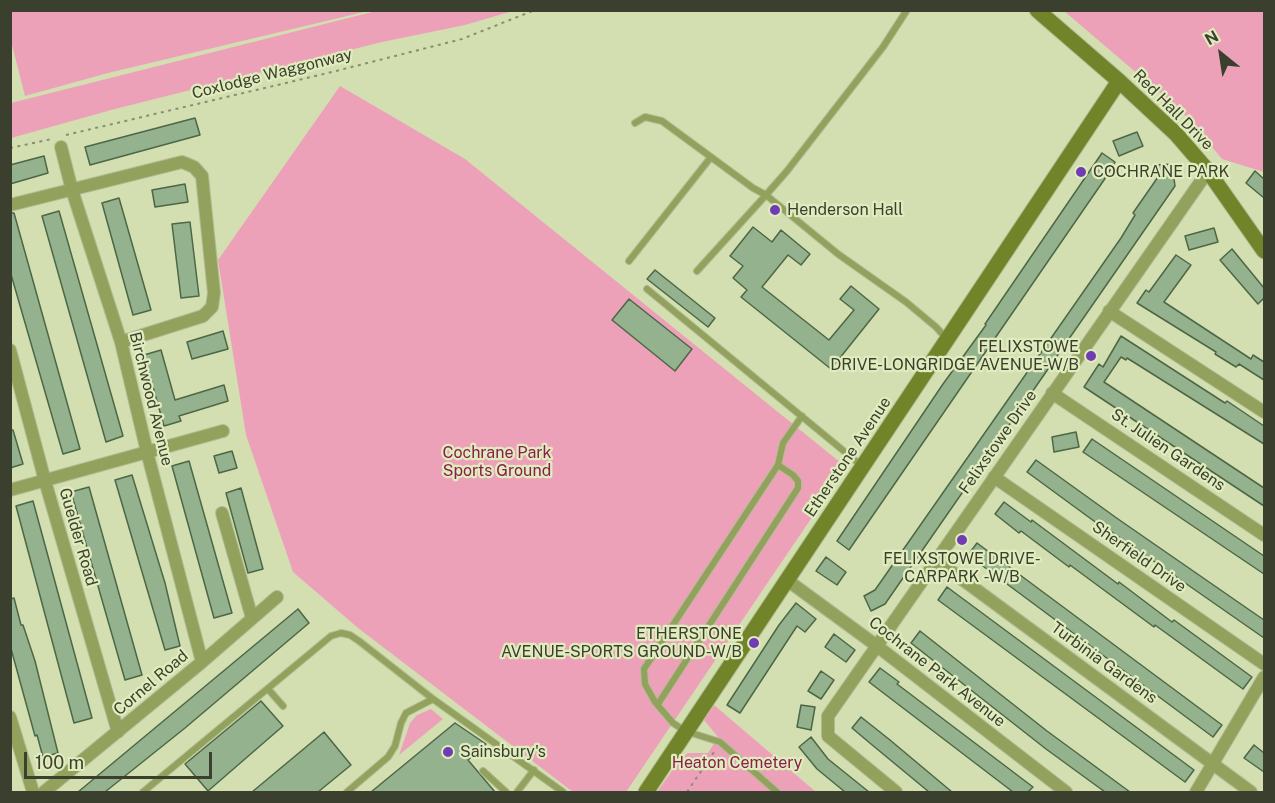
<!DOCTYPE html>
<style>
body{margin:0}
#map{position:relative;width:1275px;height:803px;overflow:hidden;background:#d3dfb1;font-family:"Public Sans",sans-serif}
canvas{display:block}
.frame{position:absolute;inset:0;border:12px solid #3b3f2d;pointer-events:none}
.north{position:absolute;left:1191px;top:24px;width:60px;height:60px;-webkit-text-stroke:4px #e0ecbe;paint-order:stroke;rotate:330deg;font-size:16px;font-weight:700;line-height:24px;text-align:center;color:#3b3f2d}
.north::after{content:'';display:block;margin:auto;width:21px;height:27px;background:#3b3f2d;clip-path:polygon(50% 0,100% 100%,50% 72%,0 100%)}
.scale{position:absolute;left:24px;top:752px;width:188px;height:27px;box-sizing:border-box;border:3px solid #3b3f2d;border-top:0;padding-left:8px;font-size:18px;line-height:21px;white-space:nowrap;color:#3b3f2d;-webkit-text-stroke:4px #e0ecbe;paint-order:stroke}
</style>
<div id="map">
<canvas width="1275" height="803"></canvas>
<div class="frame"></div>
<div class="north">N</div>
<div class="scale">100 m</div>
</div>
<script>
const ctx = document.querySelector('canvas').getContext('2d');
ctx.lineJoin = 'round';
function paint(path, color) { ctx.fillStyle = color; ctx.fill(path, 'evenodd'); }
const poly = rows => new Path2D(rows.map(r => 'M' + r).join(''));
function stroke(path, color, width, dash) { ctx.strokeStyle = color; ctx.lineWidth = width; ctx.lineCap = dash ? 'butt' : 'round'; ctx.setLineDash(dash || []); ctx.stroke(path); }
function drawText(font, color, halo, rows, align = 'center') {
  ctx.font = font + ' "Public Sans",sans-serif'; ctx.lineWidth = 4.5; ctx.setLineDash([]); ctx.textBaseline = 'middle'; ctx.strokeStyle = halo; ctx.fillStyle = color; for (const [text, x, y, turn = 0] of rows) {
    ctx.save(); ctx.translate(x, y); ctx.rotate((+turn || 0) * Math.PI / 180); ctx.textAlign = isNaN(turn) ? turn : align; if (halo) ctx.strokeText(text, 0, 0); ctx.fillText(text, 0, 0); ctx.restore();
  }
}
paint(poly([
 [380,10,513,11,465,25,382,42,115,109,11,138,11,103],
 [10,11,11,10,368,11,108,73,25,96,11,41],
 [1064,11,1264,11,1264,172,1222,159,1188,118,1173,104],
 [340,86,465,159,846,467,626,792,573,792,358,628,293,572,246,435,218,260],
 [714,705,816,792,657,792,681,758,688,753,708,753,718,737,704,720],
 [431,709,443,719,399,755,410,723,417,715]
]), '#eda1b9');
const building = poly([
 [195,118,200,135,90,165,85,147,195,118],
 [1137,132,1143,146,1119,156,1113,141,1137,132],
 [1102,153,1115,162,1104,180,849,550,837,541,943,384,986,325,985,324,1102,153],
 [44,156,48,173,10,184,10,165,44,156],
 [1172,164,1175,186,885,604,871,611,864,596,875,590,1121,238,1135,215,1133,213,1158,177,1156,165,1172,164],
 [1255,171,1264,179,1264,198,1246,183,1255,171],
 [185,184,188,202,155,207,152,190,185,184],
 [119,198,151,310,133,315,102,203,119,198],
 [59,211,123,436,106,442,42,216,59,211],
 [10,213,14,213,80,449,63,454,10,271,10,213],
 [190,222,199,296,181,298,172,224,190,222],
 [753,227,772,242,781,230,810,254,801,265,788,255,762,287,829,340,854,310,840,299,851,286,879,309,831,369,741,297,747,290,733,278,743,266,730,256,753,227],
 [1214,228,1218,242,1189,250,1185,236,1214,228],
 [1232,249,1264,288,1264,298,1258,304,1220,260,1232,249],
 [1176,255,1191,265,1164,302,1251,359,1253,355,1264,362,1264,380,1239,364,1236,367,1215,354,1216,352,1137,303,1146,290,1149,292,1176,255],
 [655,270,715,318,708,327,647,279,655,270],
 [629,299,692,349,675,371,612,320,629,299],
 [223,331,228,349,192,359,187,342,223,331],
 [1121,336,1225,403,1227,401,1264,426,1264,444,1127,358,1126,360,1121,357,1104,382,1264,488,1264,506,1084,387,1099,364,1103,367,1121,336],
 [161,350,175,400,224,385,228,401,179,416,181,421,164,426,144,355,161,350],
 [10,430,13,430,23,464,10,468,10,430],
 [1076,432,1079,447,1054,452,1052,437,1076,432],
 [1092,439,1264,556,1264,574,1083,452,1092,439],
 [232,451,237,468,219,473,214,456,232,451],
 [1036,460,1118,519,1264,620,1264,638,1099,523,1098,524,1027,472,1036,460],
 [189,461,232,613,214,618,172,466,189,461],
 [132,475,165,583,180,646,165,650,115,480,132,475],
 [89,487,142,675,125,680,71,492,89,487],
 [241,488,263,569,248,573,226,493,241,488],
 [33,501,92,718,74,723,16,506,33,501],
 [1004,502,1031,522,1032,520,1118,584,1119,582,1172,622,1174,620,1252,677,1243,689,1155,625,1154,627,1070,565,1069,567,1021,531,1019,533,995,514,1004,502],
 [977,543,1222,725,1213,737,968,555,977,543],
 [826,557,846,572,837,585,816,571,826,557],
 [947,587,1194,770,1185,782,938,600,947,587],
 [14,598,21,625,23,625,35,661,58,753,43,757,37,735,35,736,10,645,10,599,14,598],
 [796,603,816,619,805,632,797,626,740,713,727,705,779,625,796,603],
 [298,609,309,623,185,728,105,792,78,792,298,609],
 [920,631,1047,731,1130,792,1105,792,1046,749,911,643,920,631],
 [834,634,855,650,846,662,825,647,834,634],
 [880,668,899,682,897,684,1033,787,1028,792,1013,792,869,682,880,668],
 [821,671,834,680,821,699,808,691,821,671],
 [261,701,283,726,208,791,185,764,261,701],
 [801,705,815,707,811,730,797,727,801,705],
 [861,717,890,740,952,792,929,792,871,744,852,728,861,717],
 [455,723,486,744,468,760,495,792,371,792,455,723],
 [324,732,351,765,318,792,252,792,324,732],
 [811,737,828,759,869,792,845,792,817,769,799,747,811,737],
 [1254,745,1264,753,1264,772,1244,758,1254,745]
]);
paint(building, '#94b28d');
stroke(building, '#4c6745', 1.5);
const lane = poly([
 [635,123,645,117,662,121,753,188,766,195,787,171,883,47,907,10],
 [629,261,711,157],
 [697,271,766,195,838,254,906,302,936,327,946,338],
 [647,289,862,466],
 [268,689,283,706],
 [658,704,798,488,798,481,793,475,778,465],
 [483,771,506,792],
 [143,792,331,636,341,633,350,635,359,641,433,699,563,792],
 [347,792,388,757,395,746,401,723,406,713,433,699],
 [517,792,534,770],
 [777,792,720,742,685,731,673,723,655,702,645,684,644,669,778,465,783,443,802,416]
]);
const street = poly([
 [61,147,72,190,121,342,147,452,202,662],
 [10,205,182,162,194,167,202,176,214,293,212,307,203,316,121,342],
 [1109,311,1264,412],
 [10,350,45,481,118,732],
 [1052,393,1264,535],
 [994,477,1264,664],
 [10,490,223,431],
 [222,513,252,618],
 [936,560,1251,792],
 [787,580,877,646,1066,792],
 [10,717,33,792],
 [44,792,202,662,277,597],
 [896,792,828,736,828,716,1208,171],
 [1196,792,1264,677]
]);
const secondary = poly([
 [1037,10,1119,81,1176,134,1208,171,1264,251],
 [646,792,1119,81]
]);
stroke(lane, '#b2bc94', 8);
stroke(street, '#b2bc94', 14);
stroke(secondary, '#b2bc94', 17);
stroke(poly([
 [66,135,328,73,462,39,535,10],
 [10,148,52,139],
 [687,792,716,749]
]), '#878f6f', 2, [3, 4.5]);
stroke(lane, '#92a25c', 6);
stroke(street, '#92a25c', 12);
stroke(secondary, '#72842a', 15);
for (const [x, y, r, color] of [
 [1081,172,6,"#703cb3"],
 [775,210,6,"#703cb3"],
 [1091,356,6,"#703cb3"],
 [962,540,6,"#703cb3"],
 [754,643,6,"#703cb3"],
 [448,752,6,"#703cb3"]
]) { const dot = new Path2D(); dot.arc(x, y, r, 0, 2 * Math.PI); ctx.fillStyle = color; ctx.fill(dot); stroke(dot, '#e0ecbe', 2); }
drawText('16px', '#3b3f2d', '#e0ecbe', [
 ["Coxlodge Waggonway",272,74,-14],
 ["Red Hall Drive",1173,110,45],
 ["Birchwood Avenue",151,399,76],
 ["Felixstowe Drive",998,442,-55],
 ["St. Julien Gardens",1168,450,34],
 ["Etherstone Avenue",848,457,-56],
 ["Guelder Road",78,537,74],
 ["Sherfield Drive",1139,557,35],
 ["Turbinia Gardens",1104,663,36],
 ["Cochrane Park Avenue",937,672,38],
 ["Cornel Road",151,683,-40]
]);
drawText('16px', '#3b3f2d', '#e0ecbe', [
 ["COCHRANE PARK",1093,172],
 ["Henderson Hall",787,210],
 ["FELIXSTOWE",1079,347,"right"],
 ["DRIVE-LONGRIDGE AVENUE-W/B",1079,365,"right"],
 ["FELIXSTOWE DRIVE-",962,559,"center"],
 ["CARPARK -W/B",962,577,"center"],
 ["ETHERSTONE",742,634,"right"],
 ["AVENUE-SPORTS GROUND-W/B",742,652,"right"],
 ["Sainsbury's",460,752]
], 'left');
drawText('16px', '#891e4c', '#e0ecbe', [
 ["Cochrane Park",497,453],
 ["Sports Ground",497,471],
 ["Heaton Cemetery",737,763]
]);
</script>
